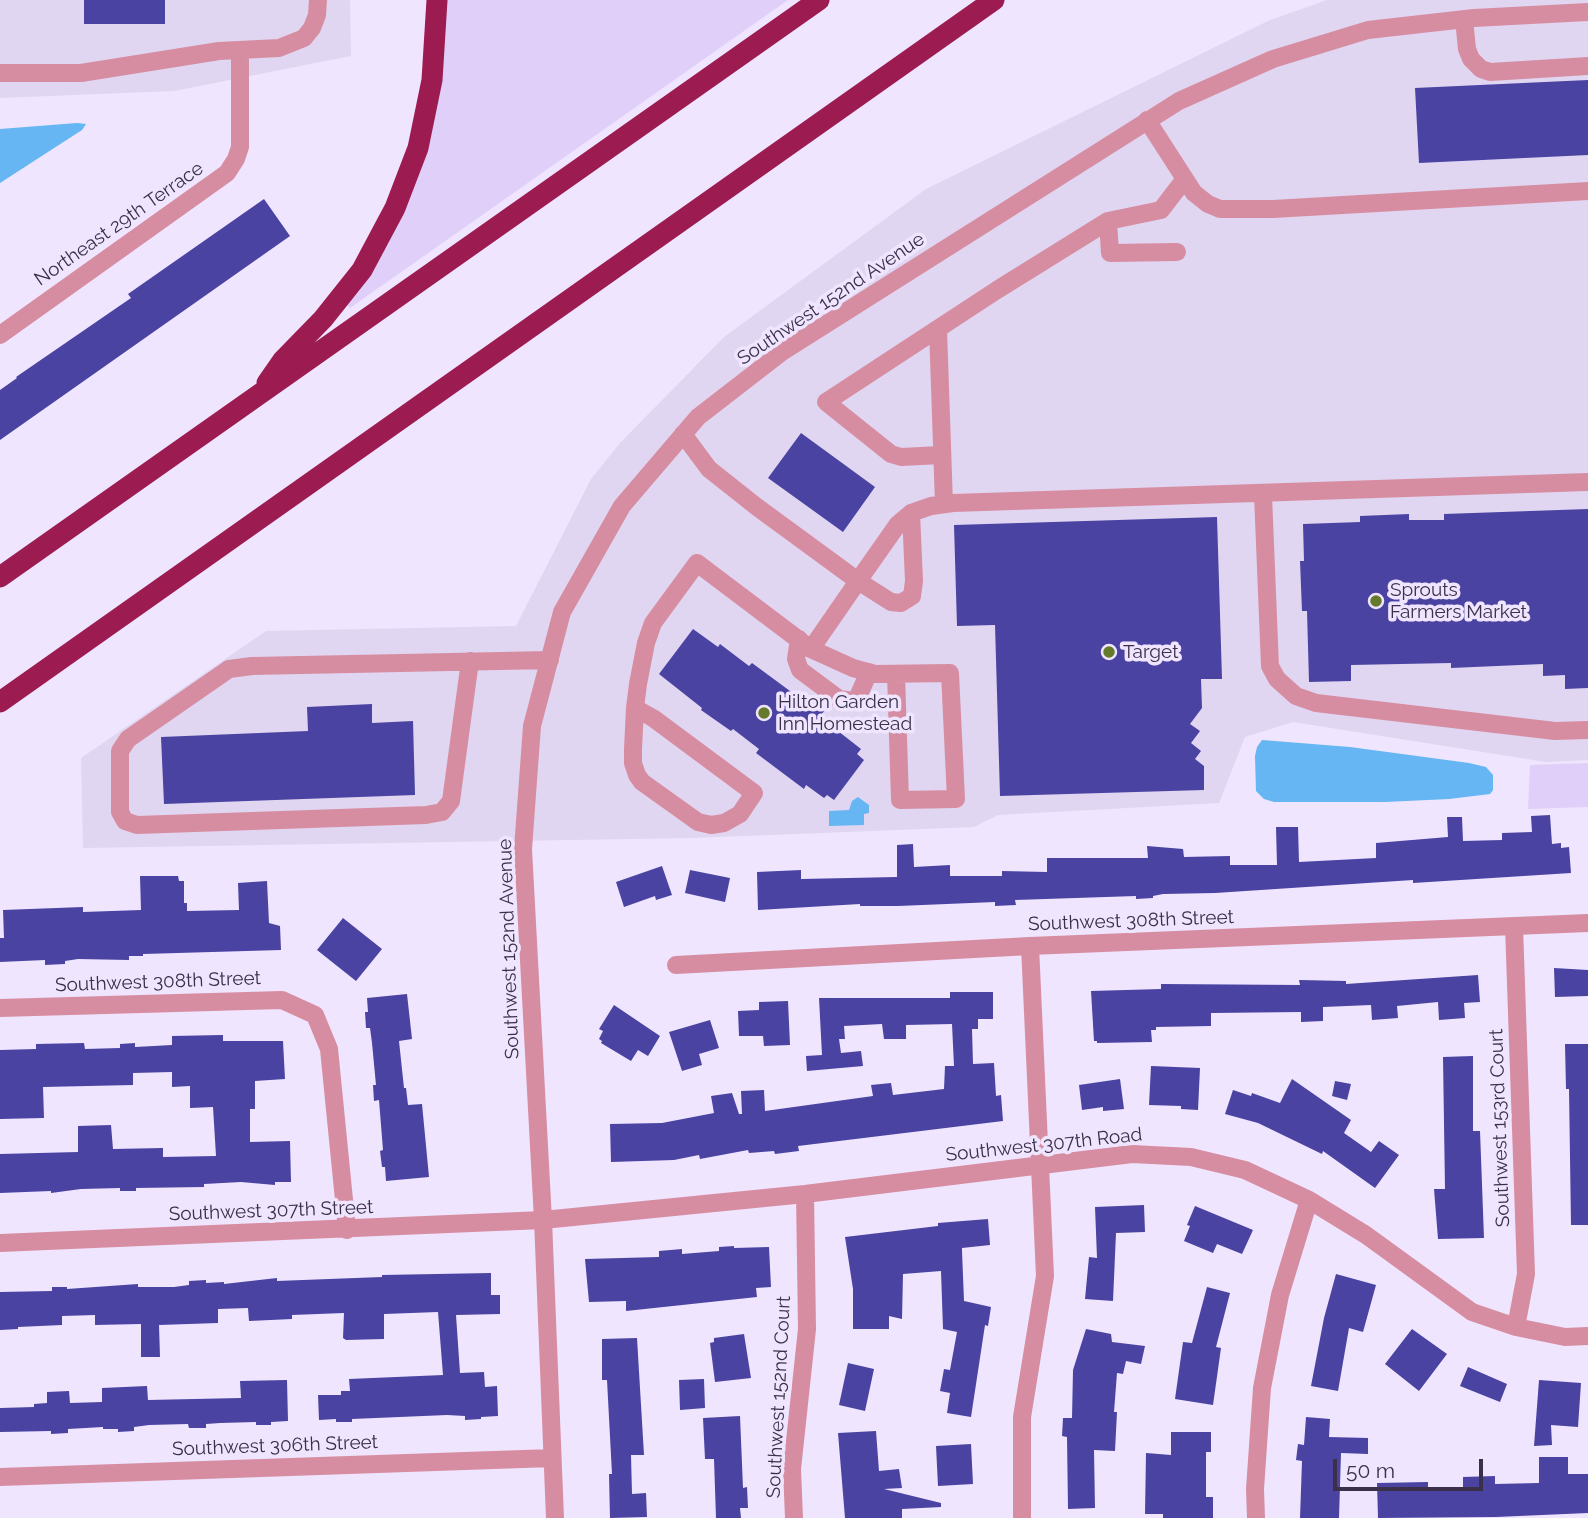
<!DOCTYPE html>
<style>
body{margin:0}
#map{position:relative;width:1588px;height:1518px;overflow:hidden;background:#efe5ff;font-family:Raleway,sans-serif}
canvas{display:block}
.scale{position:absolute;left:1333px;top:1459px;width:150px;height:32px;box-sizing:border-box;border:4px solid #3a3049;border-top:0;padding-left:9px;font-size:21px;line-height:24px;white-space:nowrap;color:#3a3049;-webkit-text-stroke:5px #efe5ff;paint-order:stroke}
</style>
<div id="map">
<canvas width="1588" height="1518"></canvas>
<div class="scale">50 m</div>
</div>
<script>
const ctx = document.querySelector('canvas').getContext('2d');
ctx.lineJoin = 'round';
function paint(path, color) { ctx.fillStyle = color; ctx.fill(path, 'evenodd'); }
const poly = rows => new Path2D(rows.map(r => 'M' + r).join(''));
function stroke(path, color, width, dash) { ctx.strokeStyle = color; ctx.lineWidth = width; ctx.lineCap = dash ? 'butt' : 'round'; ctx.setLineDash(dash || []); ctx.stroke(path); }
function drawText(font, color, halo, rows, align = 'center') {
  ctx.font = font + ' Raleway,sans-serif'; ctx.lineWidth = 7; ctx.setLineDash([]); ctx.textBaseline = 'middle'; ctx.strokeStyle = halo; ctx.fillStyle = color; for (const [text, x, y, turn = 0] of rows) {
    ctx.save(); ctx.translate(x, y); ctx.rotate((+turn || 0) * Math.PI / 180); ctx.textAlign = isNaN(turn) ? turn : align; if (halo) ctx.strokeText(text, 0, 0); ctx.fillText(text, 0, 0); ctx.restore();
  }
}
paint(poly([
 [0,0,350,0,351,56,174,91,0,98],
 [1327,0,1588,0,1588,760,1546,762,1293,722,1245,737,1219,803,998,815,974,827,693,838,83,848,81,758,266,631,516,626,591,479,620,443,724,337,926,189,1270,20]
]), '#e0d6f2');
paint(poly([
 [445,0,788,0,350,308,346,303,388,243],
 [1588,763,1588,807,1528,809,1530,765]
]), '#dfcff9');
paint(poly([
 [77,123,86,124,82,130,0,183,0,129],
 [1262,740,1350,747,1469,763,1486,767,1493,775,1493,790,1490,794,1449,799,1385,802,1274,802,1264,799,1256,791,1255,756,1257,747],
 [858,797,869,805,869,813,864,814,864,825,829,826,829,811,849,810,852,801]
]), '#65b6f2');
paint(poly([
 [84,0,165,0,165,24,84,24],
 [1588,80,1588,155,1419,163,1415,88],
 [264,199,290,236,0,440,0,390,17,378,16,377,131,298,128,294],
 [801,433,875,487,843,532,768,478],
 [1588,509,1588,688,1565,689,1565,675,1543,676,1543,664,1451,668,1451,663,1351,665,1351,681,1309,682,1307,611,1302,611,1300,561,1304,561,1303,524,1360,522,1360,516,1409,514,1409,520,1444,520,1444,514],
 [1217,517,1222,679,1201,679,1202,708,1190,724,1200,731,1191,743,1201,751,1195,759,1204,766,1204,790,1000,796,995,625,957,626,954,525],
 [693,629,718,647,720,644,749,666,752,663,809,705,816,696,828,705,820,717,861,749,857,754,864,760,834,800,827,795,824,798,806,785,804,789,756,753,759,749,733,729,731,731,701,710,702,708,659,674],
 [372,704,372,723,413,721,415,795,164,804,161,737,308,731,307,707],
 [1550,815,1552,844,1561,843,1561,848,1569,847,1571,873,1413,883,1413,880,1215,893,1163,894,1153,896,1153,898,1136,899,1136,896,1015,900,1016,905,995,906,995,902,898,906,860,906,860,904,758,910,757,872,801,870,801,879,897,877,897,845,913,844,914,867,950,865,950,876,1002,876,1002,871,1047,872,1047,858,1148,858,1147,846,1183,849,1184,857,1230,856,1230,865,1277,865,1276,827,1298,827,1299,862,1376,858,1376,843,1448,837,1447,817,1462,817,1463,841,1502,840,1502,833,1532,832,1531,816],
 [662,866,672,895,656,900,655,896,624,907,616,882],
 [690,870,730,878,725,902,685,893],
 [140,876,178,876,179,881,184,881,184,903,187,903,187,911,239,910,238,883,267,881,269,923,280,926,281,950,143,954,143,956,129,956,129,960,78,959,65,961,65,964,45,965,45,960,0,962,0,938,4,938,3,910,83,907,83,912,141,910],
 [343,918,382,949,356,981,317,950],
 [1554,968,1588,970,1588,996,1555,997],
 [1478,975,1480,1002,1464,1003,1465,1018,1439,1020,1438,1002,1397,1006,1398,1018,1372,1020,1371,1005,1323,1007,1323,1021,1301,1022,1301,1012,1211,1013,1211,1026,1156,1027,1156,1030,1151,1030,1152,1042,1097,1043,1097,1041,1094,1041,1091,991,1161,989,1161,984,1300,985,1299,980,1346,981,1346,984],
 [950,992,993,992,993,1019,978,1019,978,1029,972,1029,973,1064,994,1063,996,1096,1001,1095,1003,1121,798,1146,799,1151,775,1154,774,1151,749,1153,748,1150,700,1159,699,1155,674,1160,611,1162,610,1124,662,1123,714,1113,711,1096,732,1093,739,1114,742,1114,741,1091,764,1090,765,1111,873,1096,871,1085,891,1083,893,1095,944,1089,945,1066,954,1066,952,1024,906,1025,906,1039,884,1039,882,1024,844,1026,845,1039,839,1039,841,1053,861,1051,863,1066,807,1071,806,1056,822,1055,819,998,950,998],
 [407,994,412,1039,399,1041,404,1088,406,1088,408,1105,422,1104,429,1177,386,1181,385,1167,382,1167,380,1151,383,1150,379,1100,374,1101,373,1085,376,1085,372,1043,370,1028,366,1028,365,1012,368,1012,367,998],
 [788,1001,790,1045,764,1046,763,1036,739,1036,738,1011,759,1010,759,1002],
 [614,1005,660,1036,648,1056,638,1050,631,1061,601,1043,602,1041,599,1039,603,1031,599,1029],
 [710,1020,719,1048,699,1054,702,1065,682,1071,669,1032],
 [223,1035,223,1041,283,1041,285,1079,255,1081,255,1109,250,1109,250,1142,290,1141,291,1182,275,1182,275,1185,241,1182,204,1184,204,1187,136,1188,136,1191,120,1191,120,1188,81,1189,51,1193,51,1191,0,1193,0,1154,78,1152,78,1126,111,1125,113,1149,163,1148,163,1157,216,1156,213,1107,190,1108,190,1086,172,1087,172,1072,133,1073,133,1085,43,1087,44,1118,0,1119,0,1050,36,1049,36,1044,84,1043,85,1049,120,1048,120,1044,135,1043,135,1047,172,1045,172,1036],
 [1565,1044,1588,1044,1588,1225,1571,1225,1569,1089,1566,1089],
 [1473,1056,1473,1131,1480,1131,1484,1238,1438,1239,1434,1189,1445,1189,1443,1057],
 [1151,1066,1200,1068,1198,1110,1181,1109,1181,1106,1149,1105],
 [1120,1079,1124,1109,1103,1111,1103,1107,1082,1110,1079,1085],
 [1292,1079,1351,1120,1344,1133,1371,1152,1379,1141,1399,1155,1375,1188,1323,1151,1322,1154,1258,1123,1225,1114,1233,1090,1251,1096,1252,1093,1280,1103],
 [1335,1081,1351,1084,1347,1100,1332,1096],
 [1144,1205,1145,1232,1116,1233,1113,1301,1085,1299,1089,1257,1097,1258,1095,1207],
 [1195,1206,1253,1230,1242,1254,1217,1244,1213,1253,1184,1241,1190,1226,1187,1225],
 [988,1219,990,1245,962,1248,962,1251,964,1301,991,1307,988,1326,985,1325,971,1417,947,1413,950,1393,940,1391,944,1369,950,1370,957,1332,943,1329,941,1271,903,1274,902,1319,889,1316,889,1329,853,1329,853,1289,845,1237,938,1226,938,1223],
 [734,1246,734,1248,769,1247,771,1287,756,1288,757,1297,626,1311,626,1301,589,1302,585,1259,659,1257,659,1251,682,1249,682,1254,719,1251,719,1247],
 [491,1273,491,1295,500,1295,500,1314,456,1315,460,1373,484,1372,485,1387,497,1386,498,1416,481,1417,481,1419,465,1420,465,1416,447,1415,352,1419,352,1422,336,1422,336,1419,319,1420,318,1395,341,1395,341,1391,350,1391,349,1379,443,1375,438,1312,384,1314,384,1339,346,1340,343,1338,344,1313,292,1315,292,1319,249,1321,248,1308,218,1309,218,1323,159,1325,160,1357,141,1357,141,1324,95,1325,95,1315,62,1316,62,1325,18,1327,18,1329,0,1330,0,1292,52,1291,52,1287,67,1287,67,1289,138,1284,138,1287,174,1287,189,1285,189,1281,206,1280,206,1283,224,1282,224,1284,277,1278,277,1281,329,1279,382,1277,382,1275],
 [1336,1274,1376,1285,1363,1332,1349,1328,1338,1391,1311,1386,1324,1318],
 [1207,1287,1230,1293,1216,1347,1221,1348,1213,1405,1175,1399,1183,1342,1192,1343],
 [1086,1329,1111,1334,1112,1342,1145,1346,1141,1364,1126,1361,1123,1374,1117,1373,1114,1412,1117,1412,1115,1451,1094,1450,1095,1508,1068,1509,1067,1437,1062,1436,1063,1418,1072,1418,1073,1370],
 [1412,1329,1447,1354,1419,1391,1385,1364],
 [744,1334,751,1378,715,1382,710,1343,714,1342,714,1338],
 [637,1338,644,1455,631,1455,632,1494,646,1493,647,1517,610,1518,609,1474,612,1474,607,1380,602,1380,602,1339],
 [848,1363,874,1369,865,1411,839,1405],
 [1468,1367,1507,1384,1500,1402,1460,1386],
 [704,1379,705,1408,680,1410,679,1380],
 [287,1380,288,1421,271,1422,271,1425,256,1425,256,1422,220,1423,206,1424,206,1428,189,1428,188,1424,149,1425,134,1427,134,1431,118,1432,118,1429,103,1429,103,1427,68,1429,68,1433,51,1434,51,1431,0,1432,0,1408,34,1407,34,1404,47,1403,47,1392,69,1391,70,1403,102,1402,102,1388,147,1386,148,1400,241,1398,240,1381],
 [1539,1380,1581,1383,1578,1427,1551,1425,1552,1445,1534,1446],
 [740,1416,743,1488,747,1487,748,1508,740,1508,741,1518,716,1518,714,1459,705,1459,703,1418],
 [1306,1417,1330,1419,1329,1437,1368,1438,1368,1454,1341,1453,1339,1518,1300,1518,1302,1461,1296,1460,1298,1444,1304,1445],
 [876,1431,879,1471,899,1469,902,1488,884,1489,941,1503,941,1507,902,1509,902,1518,845,1518,838,1433],
 [1171,1432,1211,1432,1211,1452,1206,1452,1206,1497,1213,1497,1213,1518,1163,1518,1163,1514,1145,1514,1146,1453,1171,1455],
 [971,1444,973,1484,938,1486,936,1446],
 [1539,1457,1568,1457,1568,1474,1588,1474,1588,1513,1496,1517,1378,1518,1377,1483,1428,1482,1428,1487,1463,1487,1463,1477,1495,1476,1495,1484,1539,1483]
]), '#4a43a1');
stroke(poly([
 [1464,19,1467,49,1471,59,1481,69,1490,72,1588,66],
 [0,73,81,73,219,51,279,48,304,38,312,28,317,15,318,0],
 [1147,120,1194,193,1208,204,1220,209,1273,209,1588,191],
 [1108,221,1110,253,1177,252],
 [938,329,944,504],
 [0,335,227,173,236,159,240,147,240,50],
 [683,434,709,469,757,507,858,581,811,649,853,668,875,674,950,673,956,799,900,800,896,674],
 [941,455,901,457,891,454,826,402,997,290,1108,221,1161,210,1184,180],
 [1263,495,1270,666,1277,679,1296,696,1316,703,1555,731,1588,730],
 [911,513,914,581,912,596,901,603,891,602,858,581,898,524,911,513,931,506,953,503,1588,482],
 [799,639,796,659,800,670,839,699,853,701,857,699,869,672],
 [470,661,451,801,442,812,426,815,137,825,125,821,120,812,120,751,128,739,229,669,252,666,550,660],
 [635,708,653,718,754,793,740,814,724,823,711,825,698,822,642,782,637,775,633,763,633,749,635,708,638,684,646,643,653,623,697,563,811,649],
 [1514,926,1526,1274,1516,1327],
 [676,965,1030,946,1588,923],
 [0,1008,282,1000,315,1015,329,1049,347,1230],
 [0,1243,543,1220,805,1194,1132,1154,1191,1157,1245,1170,1309,1200,1366,1235,1472,1312,1516,1327,1565,1337,1588,1336],
 [0,1477,552,1458],
 [555,1518,543,1220,523,849,532,726,562,612,622,506,698,417,782,352,1179,101,1273,59,1368,30,1474,18,1588,12],
 [794,1518,792,1469,807,1329,805,1194],
 [1022,1518,1022,1417,1045,1276,1030,946],
 [1256,1518,1255,1489,1262,1388,1280,1295,1309,1200]
]), '#d78da1', 18);
stroke(poly([
 [267,383,283,360,323,319,362,270,395,208,418,148,432,80,437,0],
 [0,577,819,0],
 [0,702,994,0]
]), '#9c1c51', 21);
for (const [x, y, r, color] of [
 [1376,601,7,"#657a2a"],
 [1109,652,7,"#657a2a"],
 [764,713,7,"#657a2a"]
]) { const dot = new Path2D(); dot.arc(x, y, r, 0, 2 * Math.PI); ctx.fillStyle = color; ctx.fill(dot); stroke(dot, '#efe5ff', 2.5); }
drawText('19px', '#3a3049', '#efe5ff', [
 ["Northeast 29th Terrace",119,224,-35],
 ["Southwest 152nd Avenue",831,299,-34],
 ["Southwest 308th Street",1131,921,-2],
 ["Southwest 152nd Avenue",509,949,-92],
 ["Southwest 308th Street",158,982,-2],
 ["Southwest 153rd Court",1500,1128,-92],
 ["Southwest 307th Road",1044,1145,-6],
 ["Southwest 307th Street",271,1211,-2],
 ["Southwest 152nd Court",779,1397,-87],
 ["Southwest 306th Street",275,1446,-2]
]);
drawText('19px', '#3a3049', '#efe5ff', [
 ["Sprouts",1390,590],
 ["Farmers Market",1390,612],
 ["Target",1123,652],
 ["Hilton Garden",778,702],
 ["Inn Homestead",778,724]
], 'left');
</script>
